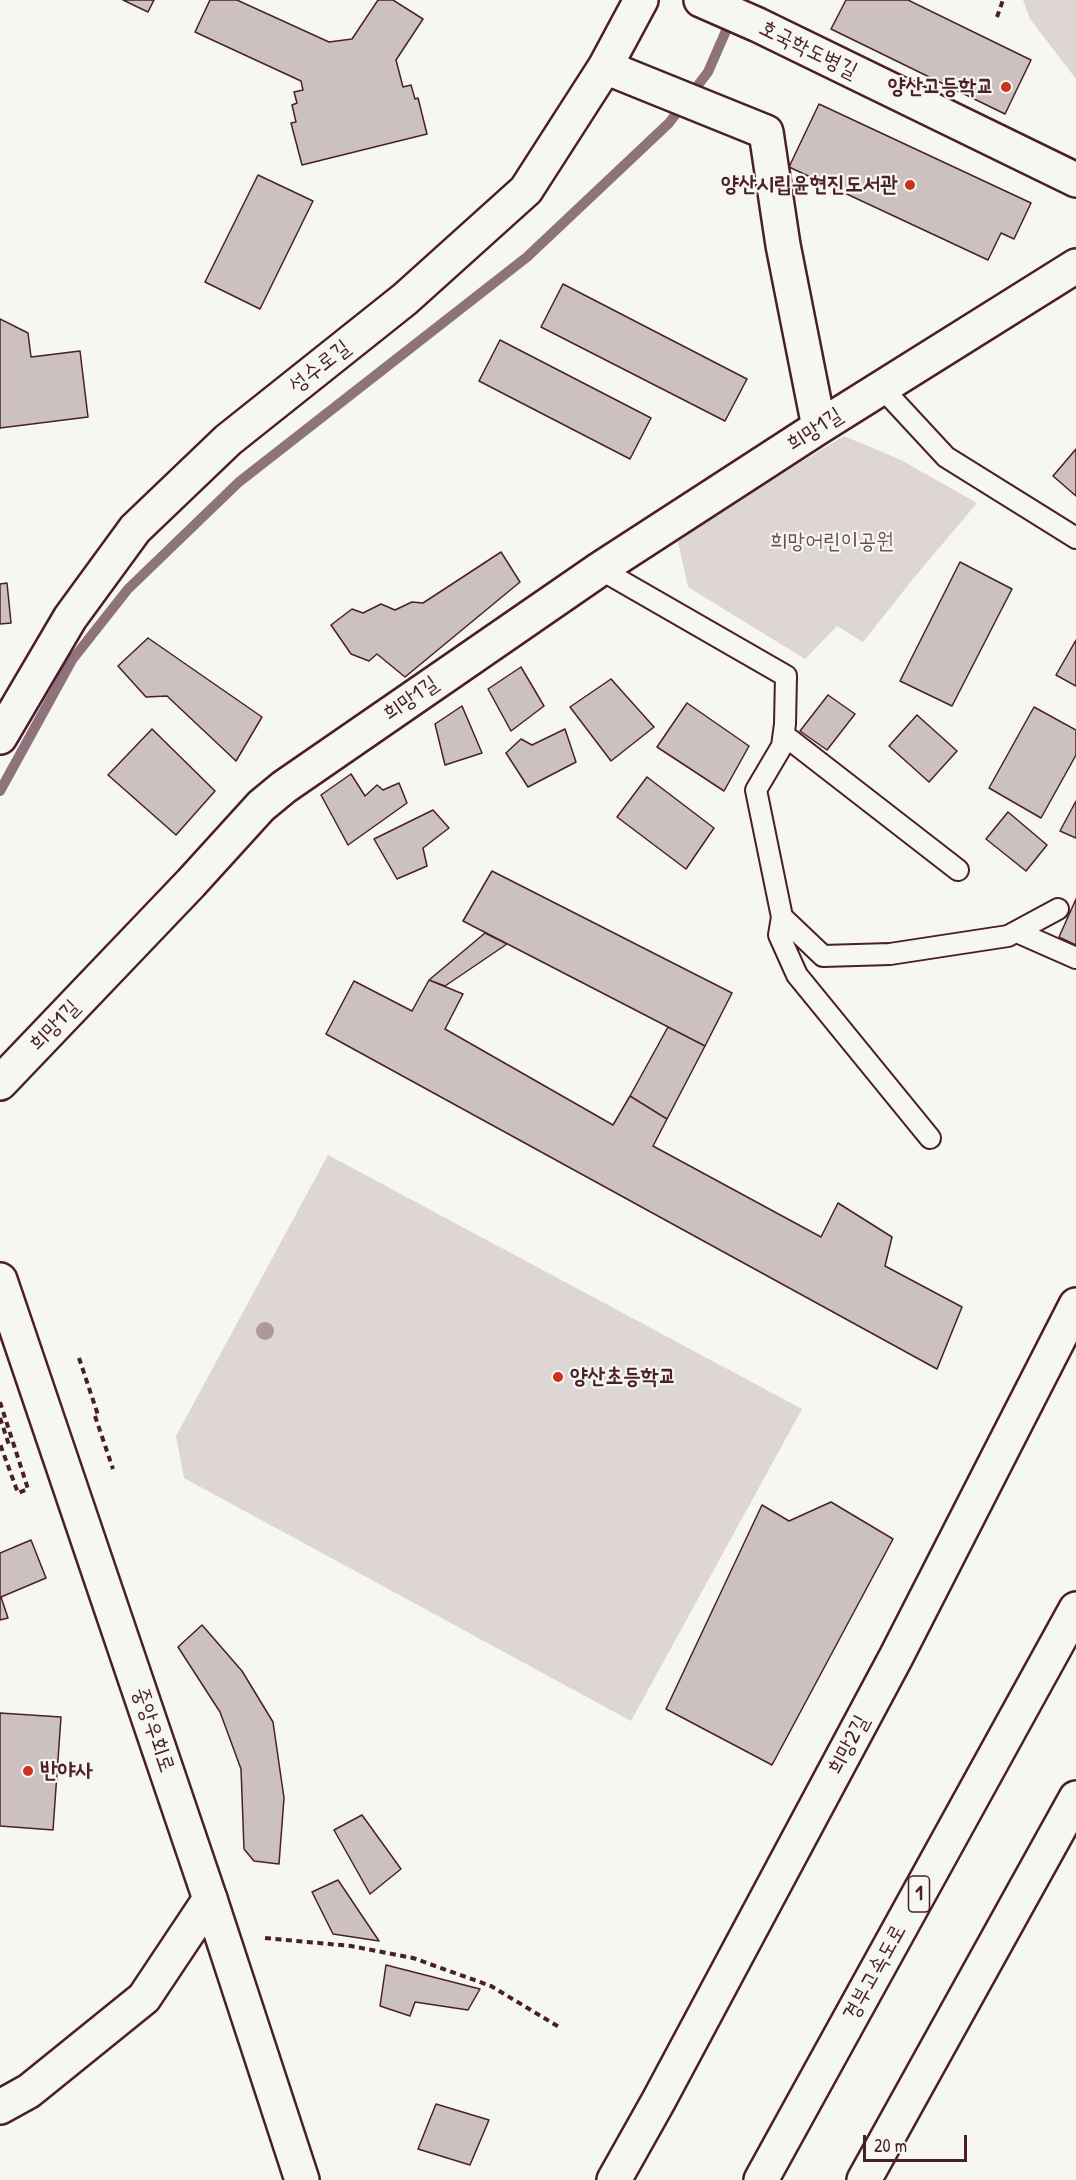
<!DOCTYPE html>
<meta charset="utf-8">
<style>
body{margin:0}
#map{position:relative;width:1076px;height:2180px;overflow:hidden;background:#f6f6f2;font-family:"Patrick Hand",sans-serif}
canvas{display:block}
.scale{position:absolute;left:863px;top:2135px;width:104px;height:27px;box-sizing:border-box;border:3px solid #4a1f2b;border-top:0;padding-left:8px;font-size:18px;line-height:21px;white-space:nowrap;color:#4a1f2b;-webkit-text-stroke:4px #f6f6f2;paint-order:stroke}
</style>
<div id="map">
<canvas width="1076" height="2180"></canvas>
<div class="scale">20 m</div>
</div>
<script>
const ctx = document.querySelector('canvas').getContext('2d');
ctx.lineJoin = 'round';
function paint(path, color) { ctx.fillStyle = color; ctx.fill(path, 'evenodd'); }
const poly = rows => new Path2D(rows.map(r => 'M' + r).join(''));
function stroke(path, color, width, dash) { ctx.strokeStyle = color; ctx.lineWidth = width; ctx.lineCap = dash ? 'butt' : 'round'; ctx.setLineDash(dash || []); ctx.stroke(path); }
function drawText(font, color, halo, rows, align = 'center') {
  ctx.font = font + ' "Patrick Hand","Poor Story",sans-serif'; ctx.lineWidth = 4.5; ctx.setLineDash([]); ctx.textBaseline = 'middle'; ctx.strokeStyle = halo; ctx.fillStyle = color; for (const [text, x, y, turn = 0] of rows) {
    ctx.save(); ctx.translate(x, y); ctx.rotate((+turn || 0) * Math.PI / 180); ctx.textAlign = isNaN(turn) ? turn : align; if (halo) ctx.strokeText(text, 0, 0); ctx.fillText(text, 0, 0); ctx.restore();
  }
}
paint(poly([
 [1023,0,1076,0,1076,79,1030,19],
 [844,436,901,460,977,503,913,579,863,642,837,626,805,659,688,587,677,537],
 [328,1155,802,1409,631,1721,184,1478,176,1436]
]), '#ddd6d5');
stroke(poly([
 [0,791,72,660,128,589,239,482,527,257,669,123,708,72,732,17]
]), '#8e747a', 10);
const building = poly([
 [123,0,154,0,148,12,123,0],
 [210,0,237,0,329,42,352,39,378,0,393,0,423,19,396,60,403,87,411,85,415,99,418,98,427,134,302,165,291,123,296,122,292,105,297,103,294,92,303,90,301,81,195,32,210,0],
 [846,0,908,0,1031,60,1005,114,831,29,846,0],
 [819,104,1031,203,1014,239,1001,233,988,260,789,167,819,104],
 [258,175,313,201,260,309,205,282,258,175],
 [563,284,747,379,725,421,541,327,563,284],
 [0,319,28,333,31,357,80,351,88,417,0,428,0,319],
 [500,340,651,418,630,459,479,381,500,340],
 [1076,449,1076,496,1053,476,1076,449],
 [501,552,520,582,405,677,377,654,369,661,351,654,331,625,352,609,363,613,381,604,395,610,412,602,423,603,501,552],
 [960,562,1012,589,952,706,900,681,960,562],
 [7,583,11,623,0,624,0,584,7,583],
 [148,638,262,717,236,761,167,696,146,697,118,666,148,638],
 [1076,640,1076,686,1056,675,1076,640],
 [521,667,544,706,511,731,488,689,521,667],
 [611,679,654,727,611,761,570,707,611,679],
 [828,695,855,714,827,750,800,731,828,695],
 [687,703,749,746,724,791,657,747,687,703],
 [462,706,482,753,445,765,435,724,462,706],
 [1034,707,1076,730,1076,755,1041,818,989,788,1034,707],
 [917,715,957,751,929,782,889,746,917,715],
 [152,729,215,791,176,835,108,775,152,729],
 [565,729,576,762,528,787,506,753,521,739,532,745,565,729],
 [351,774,365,796,377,785,383,790,399,783,407,803,348,845,321,795,351,774],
 [647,777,714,828,686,869,617,817,647,777],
 [1076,801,1076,838,1060,831,1076,801],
 [433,810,449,828,423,848,427,866,397,879,374,839,433,810],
 [1008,812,1047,845,1026,871,986,839,1008,812],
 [492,871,732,993,705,1046,463,921,492,871],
 [1076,899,1076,945,1059,937,1076,899],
 [485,933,507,944,445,986,429,980,485,933],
 [429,980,463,994,445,1029,613,1125,630,1096,667,1119,653,1146,821,1237,838,1203,892,1237,885,1266,962,1307,937,1369,326,1034,354,981,412,1011,429,980],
 [668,1027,705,1046,667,1119,630,1096,668,1027],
 [831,1502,893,1539,772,1765,666,1709,762,1505,789,1521,831,1502],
 [31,1540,46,1578,1,1597,8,1618,0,1620,0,1553,31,1540],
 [202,1625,242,1671,273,1722,284,1798,279,1864,254,1861,244,1849,241,1769,220,1712,178,1647,202,1625],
 [0,1713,61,1717,53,1830,0,1826,0,1713],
 [362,1815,401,1869,370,1894,334,1830,362,1815],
 [338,1880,379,1941,333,1934,312,1892,338,1880],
 [386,1965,480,1989,468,2010,415,2002,410,2016,380,2006,386,1965],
 [436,2104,489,2120,470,2165,418,2149,436,2104]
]);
paint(building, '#ccc1c0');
stroke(building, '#4a1f2b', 1.5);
const service = poly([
 [882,388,946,457,1076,538],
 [600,569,786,676,785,724,782,746,756,790,782,917,779,935,797,975,930,1138],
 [784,735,958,870],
 [782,917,823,956,890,954,1008,936,1058,909],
 [1017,932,1076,958]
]);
const minor = poly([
 [701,0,758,25,1076,180],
 [605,67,766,132,783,245,819,427],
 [0,737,70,618,135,529,228,440,405,299,526,190,605,67,641,0],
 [0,1083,191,883,261,806,284,787,600,569,819,427,1076,266],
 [0,2107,29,2091,144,1998,210,1899],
 [614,2180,659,2100,896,1657,1076,1305]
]);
const secondary = poly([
 [0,1280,210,1899,302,2180]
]);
const motorway = poly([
 [761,2180,1076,1609],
 [864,2180,1076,1798]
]);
stroke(service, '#4a1f2b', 24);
stroke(minor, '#4a1f2b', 38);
stroke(secondary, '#4a1f2b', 38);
stroke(motorway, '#4a1f2b', 38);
stroke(poly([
 [997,17,1003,0],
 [79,1358,98,1415],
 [0,1402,28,1489,18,1493,0,1444],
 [95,1416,113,1469],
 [0,1418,9,1445],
 [265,1938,351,1946,413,1958,491,1986,559,2027]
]), '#4a1f2b', 4, [6, 4.5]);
stroke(service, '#f6f6f2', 20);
stroke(minor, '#f6f6f2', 33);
stroke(secondary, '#f6f6f2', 33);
stroke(motorway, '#f6f6f2', 33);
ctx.fillStyle = '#ac999c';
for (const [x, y] of [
 [265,1331]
]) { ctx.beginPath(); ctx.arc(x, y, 9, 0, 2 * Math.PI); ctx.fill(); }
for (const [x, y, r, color] of [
 [1006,87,6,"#c8321e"],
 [910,185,6,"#c8321e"],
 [558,1377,6,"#c8321e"],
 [28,1771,6,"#c8321e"]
]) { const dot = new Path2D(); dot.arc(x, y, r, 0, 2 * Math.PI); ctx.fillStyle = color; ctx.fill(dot); stroke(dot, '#f6f6f2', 2); }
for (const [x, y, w] of [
 [919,1894,21]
]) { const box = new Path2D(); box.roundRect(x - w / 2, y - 18, w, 36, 4.5); ctx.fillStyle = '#f6f6f2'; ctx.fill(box); stroke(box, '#4a1f2b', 1.5); }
drawText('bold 21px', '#4a1f2b', null, [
 ["1",919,1894]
]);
drawText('22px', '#4a1f2b', '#f6f6f2', [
 ["호국학도병길",808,50,26],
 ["성수로길",320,367,-38],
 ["희망1길",815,430,-33],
 ["희망1길",411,699,-35],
 ["희망1길",55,1026,-46],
 ["중앙우회로",153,1730,71],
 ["희망2길",849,1745,-62],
 ["경부고속도로",875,1973,-61]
]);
drawText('bold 22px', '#4a1f2b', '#f6f6f2', [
 ["양산고등학교",994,87],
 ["양산시립윤현진도서관",898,185],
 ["양산초등학교",570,1377,"left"],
 ["반야사",40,1771,"left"]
], 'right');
drawText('22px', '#6f4d56', '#f6f6f2', [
 ["희망어린이공원",832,542]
]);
</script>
